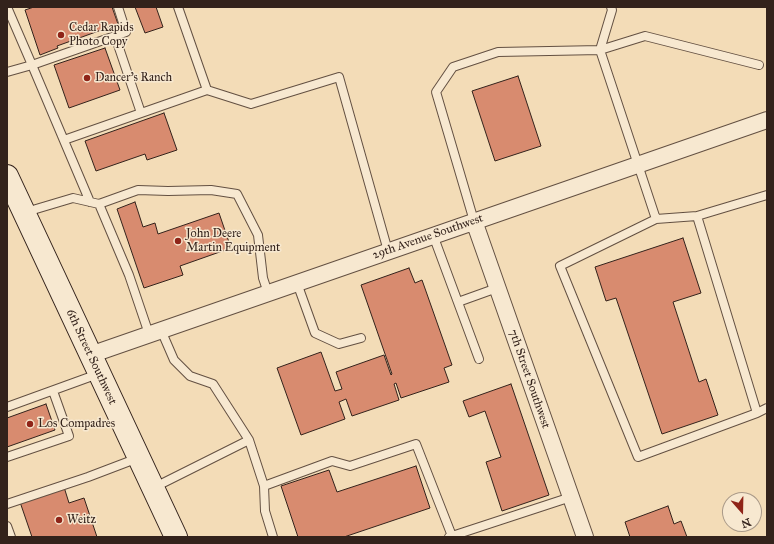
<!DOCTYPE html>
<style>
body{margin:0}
#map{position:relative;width:774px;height:544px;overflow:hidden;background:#f3dcb7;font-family:"IM FELL Great Primer",serif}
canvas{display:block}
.frame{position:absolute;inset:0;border:8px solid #33221b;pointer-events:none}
.north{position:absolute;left:722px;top:492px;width:40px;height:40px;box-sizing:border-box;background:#f7e8d0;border:1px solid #a99988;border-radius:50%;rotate:160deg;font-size:11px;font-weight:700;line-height:16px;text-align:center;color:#33221b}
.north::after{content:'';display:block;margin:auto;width:14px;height:18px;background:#8f2418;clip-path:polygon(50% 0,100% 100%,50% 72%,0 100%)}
</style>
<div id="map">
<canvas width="774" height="544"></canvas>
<div class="frame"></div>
<div class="north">N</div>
</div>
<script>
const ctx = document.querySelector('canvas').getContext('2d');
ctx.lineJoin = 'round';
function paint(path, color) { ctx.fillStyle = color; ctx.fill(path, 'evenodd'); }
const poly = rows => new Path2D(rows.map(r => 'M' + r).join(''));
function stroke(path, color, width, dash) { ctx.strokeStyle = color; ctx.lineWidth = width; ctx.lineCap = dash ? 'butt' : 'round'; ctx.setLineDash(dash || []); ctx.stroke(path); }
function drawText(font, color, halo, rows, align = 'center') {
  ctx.font = font + ' "IM FELL Great Primer",serif'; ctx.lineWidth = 3; ctx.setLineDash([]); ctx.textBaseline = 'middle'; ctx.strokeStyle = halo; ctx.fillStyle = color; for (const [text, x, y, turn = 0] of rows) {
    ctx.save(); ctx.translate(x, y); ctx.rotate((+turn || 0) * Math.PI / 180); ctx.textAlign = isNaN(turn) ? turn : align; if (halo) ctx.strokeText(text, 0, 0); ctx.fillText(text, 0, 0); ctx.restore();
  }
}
const building = poly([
 [34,7,112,7,118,24,57,46,58,48,40,55,25,10,34,7],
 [135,7,156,7,163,27,145,33,135,7],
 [105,48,120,90,69,108,54,65,105,48],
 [518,76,541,146,495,161,472,91,518,76],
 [164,113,177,150,147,160,145,154,96,171,85,141,164,113],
 [135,202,143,227,155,223,158,234,219,213,231,248,180,266,183,275,144,288,117,209,135,202],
 [683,238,701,293,673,302,699,382,706,379,718,415,662,434,616,298,606,301,595,267,683,238],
 [409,268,415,283,422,280,452,365,444,368,449,382,401,398,396,383,394,384,399,400,352,416,346,399,339,402,345,419,301,435,277,368,321,352,335,391,342,389,336,372,384,355,391,375,392,374,361,285,409,268],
 [511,384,549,495,502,511,486,462,501,457,485,411,469,417,463,401,511,384],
 [46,404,55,430,7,447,7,418,46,404],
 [416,466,430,508,344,537,298,537,281,486,329,470,337,492,416,466],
 [64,487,69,503,84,498,97,537,32,537,20,502,64,487],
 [668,506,674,524,681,521,687,537,630,537,625,522,668,506]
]);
paint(building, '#d88b6f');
stroke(building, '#33221b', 1);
const service = poly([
 [7,7,32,65,115,36],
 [118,7,126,32,115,36,141,113],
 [178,7,207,90,251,104,339,77,388,251],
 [611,7,612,10,600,50,656,219,697,216,757,413,638,457,560,266,656,219],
 [7,72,32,65,90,202],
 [64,140,207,90],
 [99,204,138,190,168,191,211,190,237,194,258,235,263,278,268,293],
 [26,212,73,198,99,204,129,275,149,334],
 [697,216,767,195],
 [474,221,436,92,453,67,498,52,600,50,645,36,759,65],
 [433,235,479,359],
 [297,283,315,333,339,344,361,338],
 [458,302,497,288],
 [161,330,174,360,190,376,213,384,249,440,264,486],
 [7,407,98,374],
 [757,413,767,408],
 [7,457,69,436,53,391],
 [153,488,249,440],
 [7,504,88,477,138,458],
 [7,526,11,537],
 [273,537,265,511,264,486,332,461,350,466,416,444,452,536],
 [449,537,571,497]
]);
const minor = poly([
 [474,221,585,537],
 [90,355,767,120]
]);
const secondary = poly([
 [7,176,176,537]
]);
stroke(service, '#635042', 10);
stroke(minor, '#635042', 18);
stroke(secondary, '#33221b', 24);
stroke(service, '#f7e8d0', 8);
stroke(minor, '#f7e8d0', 16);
stroke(secondary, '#f7e8d0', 22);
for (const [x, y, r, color] of [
 [61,35,4,"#8f2418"],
 [87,78,4,"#8f2418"],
 [178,241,4,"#8f2418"],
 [30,424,4,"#8f2418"],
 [59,520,4,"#8f2418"]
]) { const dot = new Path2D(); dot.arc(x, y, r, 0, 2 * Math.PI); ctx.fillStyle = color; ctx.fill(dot); stroke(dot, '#f7e8d0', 1.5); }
drawText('12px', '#33221b', '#f7e8d0', [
 ["Cedar Rapids",69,28],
 ["Photo Copy",69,42],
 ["Dancer's Ranch",95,78],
 ["John Deere",186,234],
 ["Martin Equipment",186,248],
 ["Los Compadres",38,424],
 ["Weitz",67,520]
], 'left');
drawText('12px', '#33221b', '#f7e8d0', [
 ["29th Avenue Southwest",428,237,-19],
 ["6th Street Southwest",91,357,65],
 ["7th Street Southwest",529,379,71]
]);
</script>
